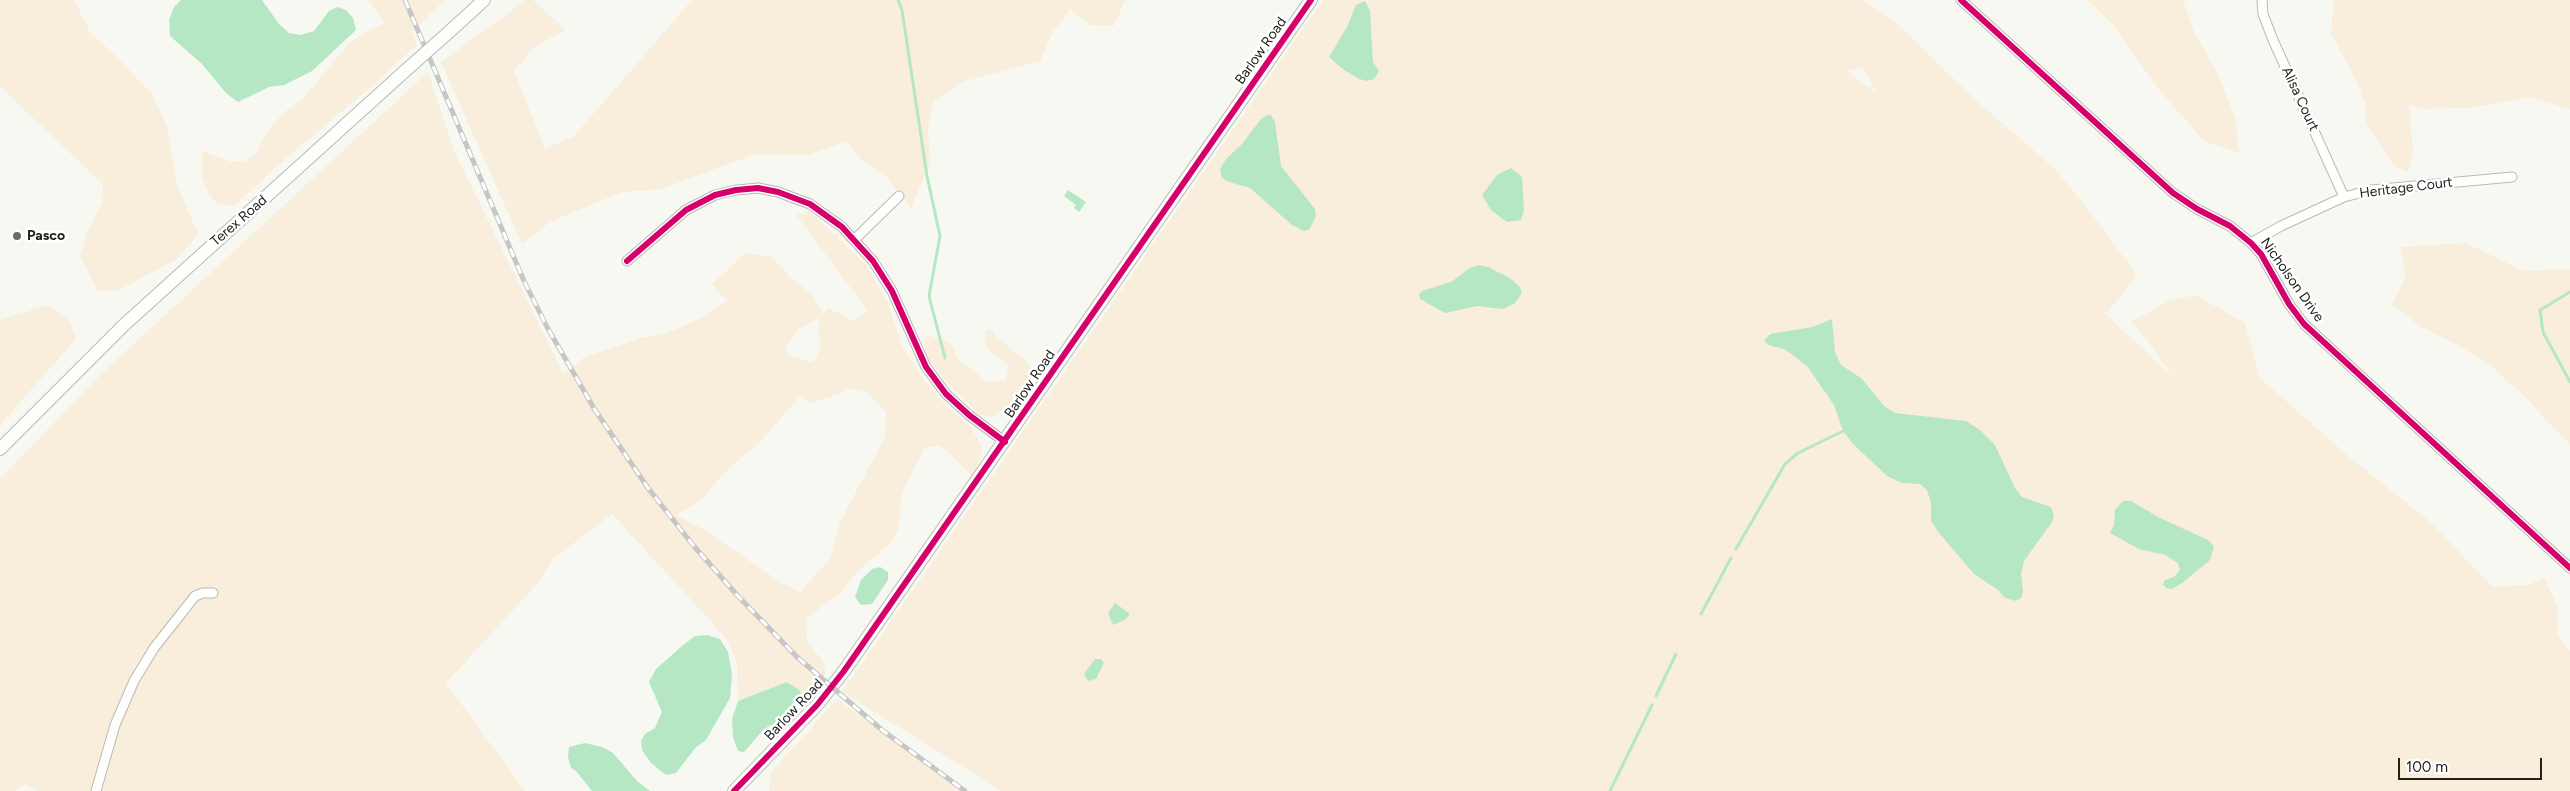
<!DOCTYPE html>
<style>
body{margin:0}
#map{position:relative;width:2570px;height:791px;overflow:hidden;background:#f7f8f2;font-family:Figtree,sans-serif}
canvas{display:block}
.scale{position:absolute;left:2398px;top:758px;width:144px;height:22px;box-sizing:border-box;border:2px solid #20211c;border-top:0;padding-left:6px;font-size:15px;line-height:18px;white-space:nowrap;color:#20211c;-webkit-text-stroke:4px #fff;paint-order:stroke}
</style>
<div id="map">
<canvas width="2570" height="791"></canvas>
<div class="scale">100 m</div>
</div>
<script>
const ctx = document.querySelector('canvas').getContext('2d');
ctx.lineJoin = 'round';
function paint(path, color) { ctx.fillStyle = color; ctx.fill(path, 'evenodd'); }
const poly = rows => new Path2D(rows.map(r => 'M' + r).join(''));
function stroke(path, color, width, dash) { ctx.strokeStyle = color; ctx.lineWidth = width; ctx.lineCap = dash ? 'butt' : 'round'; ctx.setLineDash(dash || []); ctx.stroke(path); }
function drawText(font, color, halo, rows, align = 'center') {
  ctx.font = font + ' Figtree,sans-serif'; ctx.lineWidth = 5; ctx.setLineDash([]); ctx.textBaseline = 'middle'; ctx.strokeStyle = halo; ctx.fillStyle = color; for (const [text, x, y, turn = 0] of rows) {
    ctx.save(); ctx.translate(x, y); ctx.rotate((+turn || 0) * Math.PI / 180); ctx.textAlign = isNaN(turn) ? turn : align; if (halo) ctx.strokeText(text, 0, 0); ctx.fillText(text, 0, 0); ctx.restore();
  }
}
paint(poly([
 [0,0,74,0,91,34,114,54,152,94,167,127,177,185,198,234,177,259,119,290,98,291,80,256,88,230,102,203,103,184,0,87],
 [368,0,445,0,412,32,417,45,367,90,275,168,235,205,218,205,208,193,202,177,202,151,232,162,245,161,257,152,267,132,283,113,303,99,348,44,369,30,385,24],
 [526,0,533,0,566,30,537,45,514,70,545,149,574,136,692,0,1125,0,1114,26,1090,25,1070,9,1053,32,1040,61,962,82,934,101,928,126,930,164,911,208,886,176,862,161,847,141,809,155,756,154,661,189,622,192,550,222,522,244,441,62],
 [1323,0,1863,0,1892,19,1981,105,2055,169,2088,209,2137,275,2108,312,2103,312,2173,377,2141,332,2131,322,2168,301,2196,295,2245,323,2259,377,2347,455,2434,525,2492,587,2528,585,2544,578,2558,607,2558,635,2570,651,2570,791,1002,791,842,692],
 [1864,68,1877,94,1846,70],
 [2087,0,2183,0,2195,34,2218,74,2235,118,2239,153,2204,141,2159,90,2114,26],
 [2334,0,2570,0,2570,109,2529,97,2468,108,2423,109,2409,105,2413,152,2408,172,2397,167,2387,155,2366,124,2365,104,2355,78,2331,34],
 [428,72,454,151,563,373,583,358,641,338,667,333,704,317,727,301,712,284,746,253,772,257,792,279,813,295,823,314,828,308,854,321,868,311,796,215,810,211,867,266,889,306,902,345,923,379,949,409,970,426,982,446,978,469,973,477,940,445,925,448,902,492,898,530,893,541,861,568,838,595,806,618,807,640,823,662,826,673,814,690,801,702,802,695,767,689,758,695,738,701,737,662,725,637,612,514,553,559,537,584,446,683,525,791,38,791,24,784,15,791,0,791,0,479,101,374],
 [820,318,818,331,821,347,815,359,811,362,788,355,785,348,799,329],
 [849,388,868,393,886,412,885,437,840,522,830,559,800,592,782,583,701,528,676,515,700,501,726,471,761,441,800,396,810,403,839,394],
 [2466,243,2524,271,2570,269,2570,445,2524,396,2492,367,2461,347,2420,326,2392,305,2405,278,2401,247],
 [48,305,69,320,76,339,0,425,0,320],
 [987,330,994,331,993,334,1025,360,1038,375,1020,399,995,416,980,415,945,380,927,358,924,345,927,335,951,343,958,359,986,381,1005,381,1009,365,989,350,984,340],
 [837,699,942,775,965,791,769,791,771,773]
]), '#f9eedb');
paint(poly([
 [181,0,262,0,279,24,289,33,300,35,314,31,329,11,337,7,346,10,353,18,356,30,312,71,284,85,269,87,238,102,226,93,202,64,170,36,169,20,174,7],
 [1365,1,1370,11,1373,62,1379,71,1374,79,1367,81,1359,79,1344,70,1329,57,1347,27,1356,5],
 [1270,114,1275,122,1281,166,1315,209,1316,216,1309,230,1304,231,1292,225,1250,188,1226,181,1221,176,1220,169,1226,159,1242,144,1261,119],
 [1511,168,1522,177,1524,211,1521,220,1507,222,1491,210,1482,195,1497,175],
 [1068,190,1086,202,1079,212,1074,208,1076,205,1064,196],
 [1478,265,1488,267,1510,278,1520,287,1522,293,1515,303,1503,309,1477,306,1445,313,1420,299,1419,294,1422,291,1451,282,1470,268],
 [1832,319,1835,352,1841,365,1861,378,1884,406,1895,413,1966,421,1980,430,1995,445,2015,488,2022,497,2051,507,2054,515,2052,522,2024,561,2021,574,2023,592,2021,598,2016,601,2005,598,1998,590,1974,574,1939,533,1931,521,1931,503,1927,490,1920,484,1902,483,1887,476,1853,444,1843,431,1834,405,1807,366,1786,350,1769,345,1764,341,1770,334,1812,327],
 [2123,501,2131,501,2160,518,2208,540,2214,546,2210,560,2182,583,2172,589,2166,588,2163,584,2165,580,2174,577,2180,570,2178,563,2165,555,2139,549,2110,533,2114,525,2115,510],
 [880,567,888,572,888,580,872,604,861,605,855,597,861,580,872,569],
 [1115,603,1130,614,1125,620,1113,625,1108,613],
 [707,635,720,639,728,652,732,674,730,698,706,740,696,747,676,773,666,775,651,763,642,750,641,741,645,734,655,728,662,712,649,682,656,669,682,646,695,636],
 [1095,659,1101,659,1104,663,1096,679,1088,681,1084,674],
 [787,682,798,689,802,695,801,702,783,714,781,723,771,725,763,730,744,752,738,751,733,737,732,719,738,701],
 [585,743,602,747,613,753,637,781,650,791,592,791,576,771,571,768,568,757,569,747]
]), '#b6e7c5');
stroke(poly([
 [898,0,902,10,927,176,940,236,929,296,945,358],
 [2570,292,2540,310,2543,332,2570,382],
 [1736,549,1785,464,1798,453,1843,431],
 [1701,614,1731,558],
 [1656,696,1676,654],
 [1610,791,1652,705]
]), '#b6e7c5', 3);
const street = poly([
 [1961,0,2173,193,2197,209,2230,226,2251,243,2261,254,2289,304,2304,324,2570,568],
 [2262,0,2263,14,2273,40,2344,197],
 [855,239,899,196],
 [2251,243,2281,226,2344,197,2371,190,2512,177],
 [627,261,686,210,715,195,736,190,758,188,778,192,810,204,842,227,873,261,892,291,926,367,946,394,969,415,1005,442],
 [96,791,115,725,134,681,154,648,195,596,203,593,213,593]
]);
const secondary = poly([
 [449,32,484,0],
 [0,449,124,325,405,71],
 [734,791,817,705,844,671,1311,0]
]);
stroke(street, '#b9bab5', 11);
stroke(secondary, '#b9bab5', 14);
stroke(street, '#fefefd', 9);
stroke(secondary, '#fefefd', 12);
const rail = poly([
 [405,0,524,281,547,327,595,410,648,488,693,545,737,595,797,657,882,730,965,791]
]);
stroke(rail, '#c6c7c4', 5);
stroke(rail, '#fff', 3, [9]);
const secondaryBridge = poly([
 [405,71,449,32]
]);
stroke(secondaryBridge, '#b9bab5', 14, []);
stroke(secondaryBridge, '#fefefd', 12);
stroke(poly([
 [1961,0,2173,193,2197,209,2230,226,2251,243,2261,254,2289,304,2304,324,2570,568],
 [627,261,686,210,715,195,736,190,758,188,778,192,810,204,842,227,873,261,892,291,926,367,946,394,969,415,1005,442],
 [734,791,817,705,844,671,1311,0]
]), '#d6006c', 6);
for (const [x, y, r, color] of [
 [17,236,5,"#6b6c67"]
]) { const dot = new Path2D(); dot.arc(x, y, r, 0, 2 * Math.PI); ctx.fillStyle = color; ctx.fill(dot); stroke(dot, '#fff', 2); }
drawText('14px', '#20211c', '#fff', [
 ["Barlow Road",1261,51,-55],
 ["Alisa Court",2300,99,65],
 ["Heritage Court",2406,188,-7],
 ["Terex Road",239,221,-41],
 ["Nicholson Drive",2292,280,55],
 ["Barlow Road",1030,384,-56],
 ["Barlow Road",794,710,-47]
]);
drawText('bold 14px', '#20211c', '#fff', [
 ["Pasco",27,236]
], 'left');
</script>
